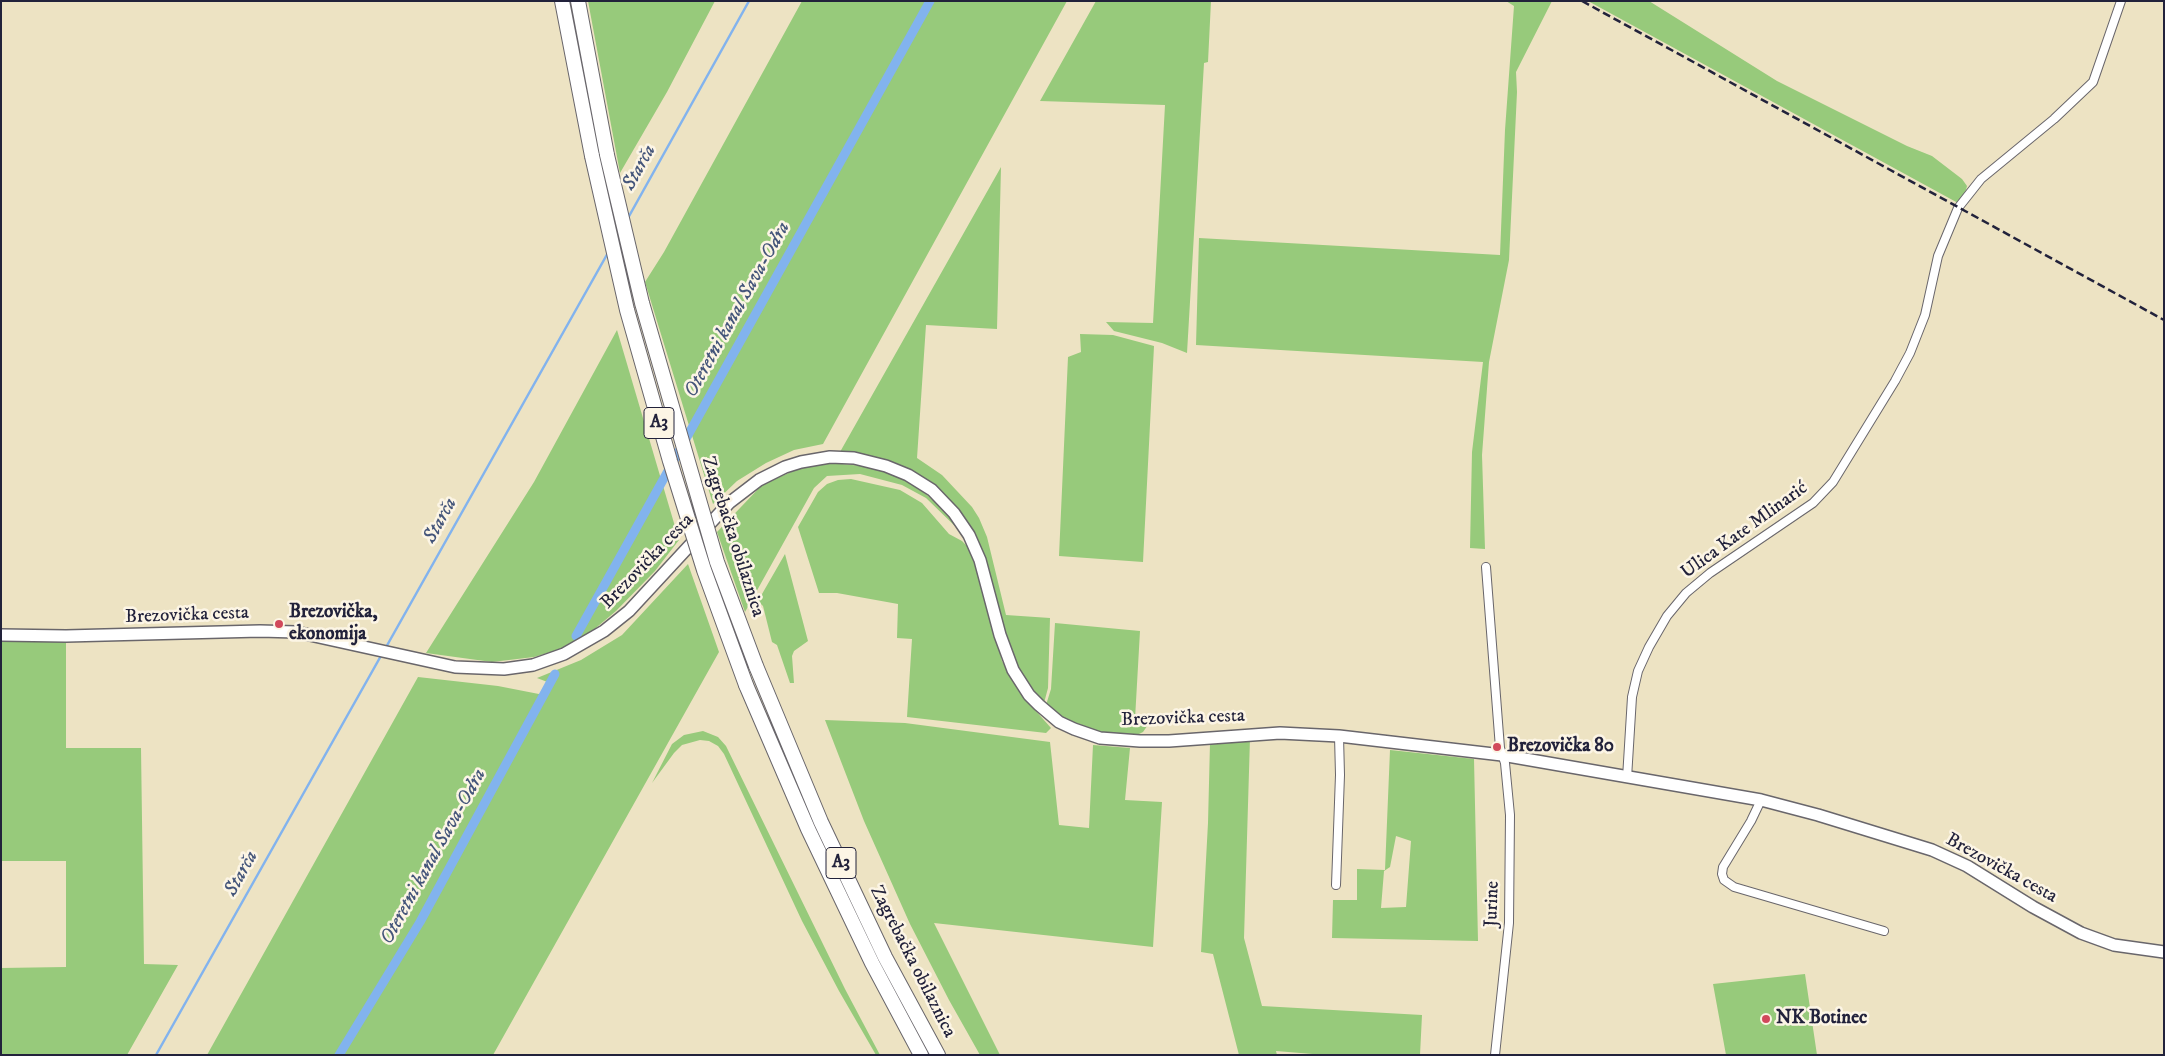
<!DOCTYPE html>
<meta charset="utf-8">
<style>
body{margin:0}
#map{position:relative;width:2165px;height:1056px;overflow:hidden;background:#ede3c3;font-family:"IM FELL DW Pica",serif}
canvas{display:block}
.frame{position:absolute;inset:0;border:2px solid #22223b;pointer-events:none}
</style>
<div id="map">
<canvas width="2165" height="1056"></canvas>
<div class="frame"></div>
</div>
<script>
const ctx = document.querySelector('canvas').getContext('2d');
ctx.lineJoin = 'round';
function paint(path, color) { ctx.fillStyle = color; ctx.fill(path, 'evenodd'); }
const poly = rows => new Path2D(rows.map(r => 'M' + r).join(''));
function stroke(path, color, width, dash) { ctx.strokeStyle = color; ctx.lineWidth = width; ctx.lineCap = dash ? 'butt' : 'round'; ctx.setLineDash(dash || []); ctx.stroke(path); }
function drawText(font, color, halo, rows, align = 'center') {
  ctx.font = font + ' "IM FELL DW Pica",serif'; ctx.lineWidth = 5; ctx.setLineDash([]); ctx.textBaseline = 'middle'; ctx.strokeStyle = halo; ctx.fillStyle = color; for (const [text, x, y, turn = 0] of rows) {
    ctx.save(); ctx.translate(x, y); ctx.rotate((+turn || 0) * Math.PI / 180); ctx.textAlign = isNaN(turn) ? turn : align; if (halo) ctx.strokeText(text, 0, 0); ctx.fillText(text, 0, 0); ctx.restore();
  }
}
paint(poly([
 [588,1,715,1,667,92,620,173],
 [802,1,1067,1,823,444,794,450,766,463,737,481,713,504,645,282,664,252],
 [1096,1,1211,1,1208,62,1204,63,1187,353,1162,343,1114,331,1106,322,1153,323,1165,105,1040,101],
 [1506,1,1552,1,1516,72,1517,92,1509,260,1489,362,1482,455,1485,549,1470,548,1472,452,1483,362,1196,345,1199,238,1500,255,1505,130,1514,6],
 [1588,1,1649,1,1777,81,1907,146,1932,156,1962,179,1967,186,1966,190,1958,203],
 [1001,167,997,329,926,325,917,458,942,475,972,507,979,518,987,537,1006,615,1050,618,1048,688,1044,703,1020,673,1005,634,987,565,976,537,958,509,933,485,907,469,872,456,840,452],
 [617,330,679,540,655,571,616,611,591,632,561,649,534,657,492,662,426,653,534,482],
 [1080,334,1113,335,1154,346,1143,562,1059,556,1068,357,1081,352],
 [832,463,872,467,904,479,927,495,944,510,958,529,926,498,902,485,860,474,827,476,814,488,745,612,717,532,763,484,803,467],
 [851,479,900,490,922,503,949,534,962,541,968,547,979,573,1002,661,1020,693,1051,728,1046,733,907,717,912,639,897,638,898,604,837,593,819,593,798,527,818,492,827,484,838,480],
 [785,554,808,641,794,651,792,656,794,683,790,683,777,645,772,642,763,606,758,601],
 [688,564,719,652,493,1055,207,1055,418,677,498,686,544,695,550,683,537,678,581,660,622,635],
 [1055,623,1140,631,1135,719,1152,719,1143,732,1135,736,1105,734,1088,729,1064,719,1046,705,1051,689],
 [1,641,66,641,66,748,141,748,144,964,178,965,127,1055,1,1055,1,968,66,967,66,861,1,861],
 [825,720,905,723,1050,742,1059,825,1089,828,1093,745,1130,748,1125,800,1162,802,1153,947,934,923,1000,1055,980,1055,949,1000,910,924,864,821],
 [703,731,718,737,726,746,845,989,880,1055,876,1055,839,991,802,921,724,754,718,746,709,741,700,740,682,745,674,753,652,783,672,744,684,735],
 [1250,738,1244,938,1262,1006,1422,1015,1420,1055,1325,1055,1276,1051,1277,1055,1239,1055,1213,954,1201,952,1208,823,1210,743],
 [1390,750,1474,759,1478,941,1332,938,1333,900,1357,900,1357,869,1385,870],
 [1396,836,1411,841,1406,907,1381,908,1384,871,1390,867],
 [1805,974,1817,1055,1726,1055,1713,984]
]), '#97ca7b');
stroke(poly([
 [628,218,749,1],
 [385,649,609,251],
 [156,1055,382,654]
]), '#82b3ee', 2.5);
stroke(poly([
 [576,636,930,1],
 [339,1055,420,922,555,674]
]), '#82b3ee', 9);
const street = poly([
 [1486,567,1500,748,1505,763,1510,815,1509,923,1495,1055],
 [1627,778,1632,697,1638,671,1649,647,1667,616,1686,593,1710,573,1813,503,1833,482,1895,381,1910,353,1925,315,1938,256,1958,208,1981,179,2054,119,2093,82,2121,1],
 [1761,800,1751,821,1723,867,1722,874,1724,880,1734,887,1884,931],
 [1336,885,1340,775,1339,736]
]);
const secondary = poly([
 [1,635,66,636,260,631,296,632,455,667,504,669,533,665,564,654,604,631,629,611,729,503,759,480,785,467,801,462,830,457,854,458,886,466,908,475,932,490,954,513,969,535,980,560,1000,635,1013,670,1029,695,1039,705,1059,722,1074,729,1100,738,1140,741,1169,741,1280,733,1339,736,1502,755,1761,800,1818,815,1932,850,1967,866,2033,907,2081,933,2114,945,2164,952]
]);
const highway = poly([
 [562,1,592,156],
 [578,1,607,155],
 [756,666,821,822,885,957,938,1055],
 [746,685,808,829,872,963,921,1055]
]);
stroke(street, '#69666b', 10);
stroke(secondary, '#69666b', 14);
stroke(highway, '#69666b', 16);
stroke(street, '#fff', 8);
stroke(secondary, '#fff', 11);
stroke(highway, '#fff', 14);
stroke(poly([
 [1582,1,2164,320]
]), '#22223b', 2.5, [8, 4]);
const highwayBridge = poly([
 [607,155,642,303,717,562,756,666],
 [592,156,627,310,670,461,704,570,746,685]
]);
stroke(highwayBridge, '#69666b', 16, []);
stroke(highwayBridge, '#fff', 14);
for (const [x, y, r, color] of [
 [279,624,5,"#d1495b"],
 [1497,747,5,"#d1495b"],
 [1766,1019,5,"#d1495b"]
]) { const dot = new Path2D(); dot.arc(x, y, r, 0, 2 * Math.PI); ctx.fillStyle = color; ctx.fill(dot); stroke(dot, '#fcf5e5', 2); }
for (const [x, y, w] of [
 [659,423,30],
 [841,863,30]
]) { const box = new Path2D(); box.roundRect(x - w / 2, y - 15.5, w, 31, 4); ctx.fillStyle = '#fcf5e5'; ctx.fill(box); stroke(box, '#22223b', 1); }
drawText('bold 18px', '#22223b', null, [
 ["A3",659,423],
 ["A3",841,863]
]);
drawText('19px', '#22223b', '#fcf5e5', [
 ["Ulica Kate Mlinarić",1745,531,-36],
 ["Zagrebačka obilaznica",732,537,72],
 ["Brezovička cesta",648,562,-46],
 ["Brezovička cesta",187,616,-2],
 ["Brezovička cesta",1183,719,-2],
 ["Brezovička cesta",2001,869,29],
 ["Jurine",1493,904,-88],
 ["Zagrebačka obilaznica",912,962,63]
]);
drawText('bold 19px', '#22223b', '#fcf5e5', [
 ["Brezovička,",289,613],
 ["ekonomija",289,635],
 ["Brezovička 80",1507,747],
 ["NK Botinec",1776,1019]
], 'left');
drawText('italic 20px', '#44557a', '#fcf5e5', [
 ["Starča",640,168,-61],
 ["Oteretni kanal Sava-Odra",738,310,-61],
 ["Starča",441,521,-61],
 ["Oteretni kanal Sava-Odra",434,857,-61],
 ["Starča",242,874,-61]
]);
</script>
